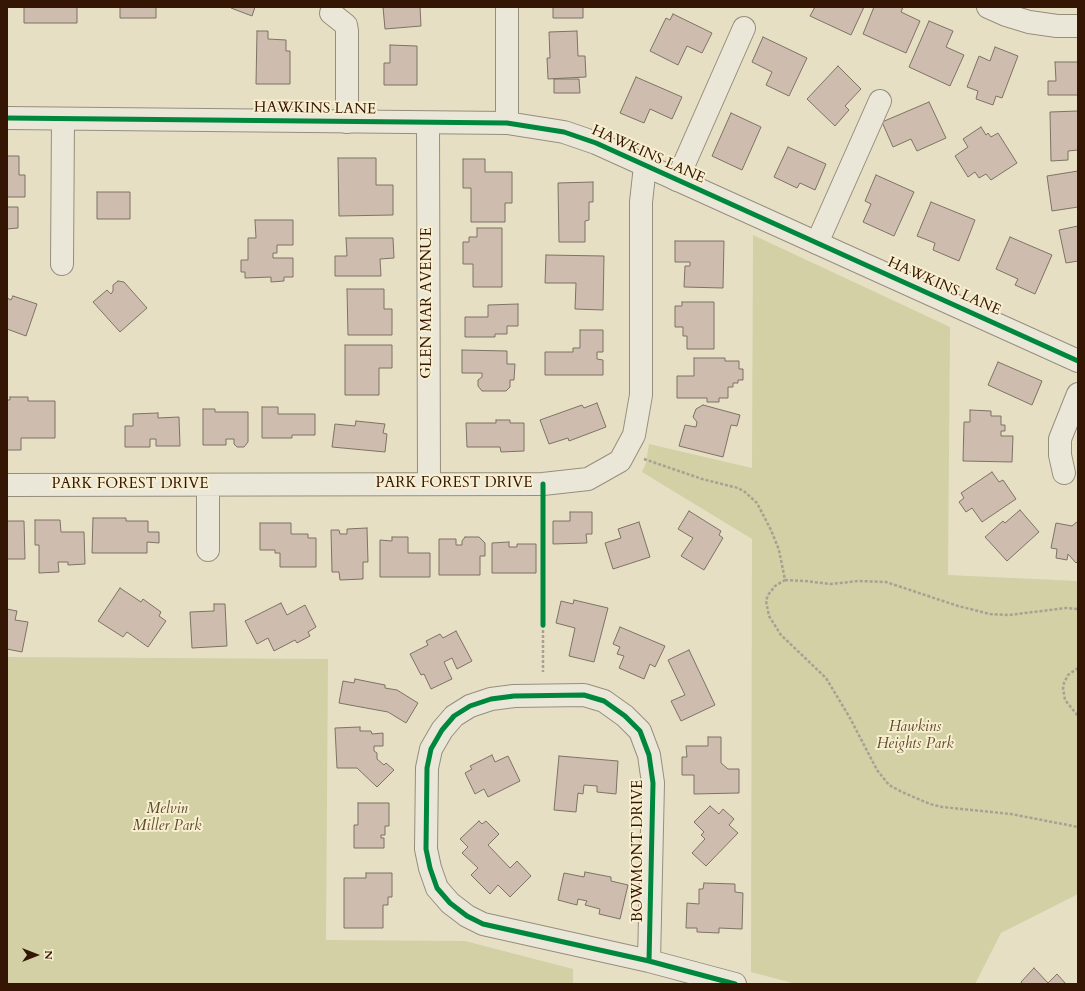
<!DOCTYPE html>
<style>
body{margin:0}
#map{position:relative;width:1085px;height:991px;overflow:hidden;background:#e7dfc4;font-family:Cardo,serif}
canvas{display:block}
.frame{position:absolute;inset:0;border:8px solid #351605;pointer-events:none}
.north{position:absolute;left:16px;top:935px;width:40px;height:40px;-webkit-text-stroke:3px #f8efd0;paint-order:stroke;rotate:90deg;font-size:11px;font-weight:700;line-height:16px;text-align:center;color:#351605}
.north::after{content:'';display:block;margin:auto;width:14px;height:18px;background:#351605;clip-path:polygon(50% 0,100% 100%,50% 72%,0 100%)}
</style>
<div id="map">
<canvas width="1085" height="991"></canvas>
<div class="frame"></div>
<div class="north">N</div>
</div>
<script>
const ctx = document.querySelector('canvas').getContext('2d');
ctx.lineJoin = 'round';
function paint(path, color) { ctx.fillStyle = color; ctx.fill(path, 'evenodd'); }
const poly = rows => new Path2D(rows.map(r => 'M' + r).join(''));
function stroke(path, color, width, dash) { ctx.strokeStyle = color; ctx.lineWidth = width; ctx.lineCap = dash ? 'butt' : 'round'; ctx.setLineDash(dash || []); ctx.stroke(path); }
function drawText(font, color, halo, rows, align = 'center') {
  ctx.font = font + ' Cardo,serif'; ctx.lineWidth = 4; ctx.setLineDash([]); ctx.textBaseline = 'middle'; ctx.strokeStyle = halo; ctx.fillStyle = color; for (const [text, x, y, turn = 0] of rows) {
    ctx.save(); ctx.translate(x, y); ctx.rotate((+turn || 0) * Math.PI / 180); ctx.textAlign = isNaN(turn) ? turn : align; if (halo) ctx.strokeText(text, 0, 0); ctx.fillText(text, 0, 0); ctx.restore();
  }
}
paint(poly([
 [753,235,950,327,948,575,1078,581,1078,894,1001,933,975,984,796,984,751,972,752,539,642,472,646,463,649,444,752,468],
 [7,657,328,659,326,940,465,941,573,969,573,984,7,984]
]), '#d2d0a4');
const building = poly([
 [24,7,77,7,77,23,24,23,24,7],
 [120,7,156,7,156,18,120,18,120,7],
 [232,7,255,7,252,16,231,8,232,7],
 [383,7,420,7,421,26,385,29,383,7],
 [553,7,583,7,583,18,553,18,553,7],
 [815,7,864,7,851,35,810,16,815,7],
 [874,7,903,7,901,12,920,21,906,53,863,34,874,7],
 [673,14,712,33,702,53,687,46,678,65,650,51,666,18,670,20,673,14],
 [929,21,953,31,946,47,964,55,950,86,909,67,929,21],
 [257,31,268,31,268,39,286,40,286,51,290,51,290,84,256,84,257,31],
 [577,31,578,56,585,56,586,77,548,79,547,58,550,58,549,32,577,31],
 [763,37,807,58,789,96,766,85,772,72,752,62,763,37],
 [390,45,417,46,417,85,384,85,384,63,390,63,390,45],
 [995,47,1018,56,1002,98,996,96,993,105,976,99,978,91,967,87,979,56,990,61,995,47],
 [1055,62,1078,62,1078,95,1048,95,1048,81,1056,81,1055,62],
 [838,66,861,89,845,106,849,110,835,126,807,99,838,66],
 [636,77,682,97,672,119,650,109,644,123,620,113,636,77],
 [554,79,579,79,580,93,554,93,554,79],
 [929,102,946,138,917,151,911,139,893,147,882,122,929,102],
 [1078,111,1078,150,1068,151,1068,160,1051,161,1050,112,1078,111],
 [731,113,761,127,742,170,712,156,731,113],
 [981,127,986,135,988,133,991,137,998,133,1017,163,991,180,986,174,979,178,975,172,968,177,955,156,968,147,963,139,981,127],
 [788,147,826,164,815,190,800,183,797,188,774,177,788,147],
 [7,156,19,156,19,175,25,175,25,197,7,197,7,156],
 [338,158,376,158,376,185,393,185,393,215,339,216,338,158],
 [463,159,485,159,485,172,512,172,512,203,505,203,505,222,471,222,471,188,463,188,463,159],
 [1078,171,1078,207,1052,211,1047,176,1078,171],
 [876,175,914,192,894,236,863,222,871,204,865,201,876,175],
 [593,182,593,202,589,202,589,220,585,221,585,242,559,242,558,183,593,182],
 [97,192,130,192,130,219,97,219,97,192],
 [931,202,975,220,959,261,933,250,935,243,917,236,931,202],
 [7,207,18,207,18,228,7,229,7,207],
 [255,220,293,220,293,245,277,245,277,253,273,253,273,258,293,258,293,277,284,277,284,281,271,282,271,277,245,278,245,272,241,272,241,260,248,260,248,238,256,238,255,220],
 [1078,226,1078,261,1066,263,1059,230,1078,226],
 [477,228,502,228,502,287,473,287,473,264,463,264,463,242,469,242,469,237,477,237,477,228],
 [1010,237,1052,255,1035,294,1015,285,1018,279,996,269,1010,237],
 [346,238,393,238,394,258,380,259,381,276,335,276,335,256,347,256,346,238],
 [675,241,724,241,723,288,684,287,685,266,690,266,690,262,675,262,675,241],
 [546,255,604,256,603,310,575,309,576,283,545,283,546,255],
 [118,281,124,282,147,308,120,332,93,302,107,290,111,294,113,291,113,285,118,281],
 [347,289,384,289,384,309,392,309,392,335,348,335,347,289],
 [13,296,37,304,26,336,7,329,7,298,11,300,13,296],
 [682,302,714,302,714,349,687,349,687,336,683,336,683,327,675,327,675,306,682,306,682,302],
 [518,304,518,326,507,326,507,334,495,334,495,337,465,337,465,317,488,317,488,305,518,304],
 [580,330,603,330,603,352,597,352,597,359,603,360,603,375,545,375,545,352,573,352,573,348,580,348,580,330],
 [345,345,392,345,392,368,379,368,379,395,345,395,345,345],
 [462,350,507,351,507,364,515,364,514,380,510,380,510,387,506,391,482,391,478,386,478,380,482,377,482,373,462,373,462,350],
 [694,358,725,358,725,361,739,361,739,369,743,369,743,380,738,380,738,383,733,383,733,387,728,387,728,398,719,398,719,402,707,402,707,398,677,398,677,376,694,376,694,358],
 [998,362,1042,381,1032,405,988,385,998,362],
 [10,397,28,397,28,401,55,401,55,438,21,438,21,450,7,450,7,400,10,400,10,397],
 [597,403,606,427,569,441,568,438,549,444,540,420,582,405,584,408,597,403],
 [703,405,740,415,737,426,731,425,723,457,679,446,685,425,696,427,697,422,693,417,696,409,703,405],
 [262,407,278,407,278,414,315,414,315,435,292,435,292,438,262,438,262,407],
 [203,409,215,409,215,412,248,412,248,442,244,447,237,447,234,444,234,439,226,439,226,445,203,445,203,409],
 [970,410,991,411,991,416,1001,416,1001,425,1005,425,1005,431,1001,431,1001,436,1013,436,1012,462,963,461,964,422,970,422,970,410],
 [158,413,158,418,179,417,180,446,156,446,156,439,150,439,150,447,125,447,125,426,133,426,133,414,158,413],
 [496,420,510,420,510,423,524,423,524,451,501,452,500,447,467,447,466,423,496,423,496,420],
 [356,421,385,424,383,433,387,434,385,452,332,447,335,424,355,426,356,421],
 [992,472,999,482,1003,480,1016,499,982,522,972,508,966,512,959,502,964,498,961,493,992,472],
 [1020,510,1039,532,1007,561,985,537,1003,521,1005,523,1020,510],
 [689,511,721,531,719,535,723,538,704,570,681,556,693,538,678,529,689,511],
 [570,512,592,512,592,534,586,534,587,543,553,544,553,521,570,521,570,512],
 [93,518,126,518,126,521,148,521,148,532,159,532,159,543,147,542,147,553,92,553,93,518],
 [35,520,60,520,61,532,84,532,85,564,68,565,68,562,58,562,59,572,39,573,39,545,35,545,35,520],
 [7,521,24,521,25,559,7,559,7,521],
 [1078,521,1078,561,1076,563,1068,554,1067,560,1056,558,1057,549,1051,548,1056,523,1072,526,1078,521],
 [639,522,650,557,613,569,605,543,621,538,618,529,639,522],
 [260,523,291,523,291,534,308,534,308,538,316,538,316,567,280,567,280,553,275,553,275,550,260,550,260,523],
 [367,528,368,562,363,562,363,579,340,580,339,572,332,572,331,530,339,530,340,534,347,534,347,529,367,528],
 [392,537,408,537,408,553,430,553,430,577,380,577,380,540,392,541,392,537],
 [465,537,479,537,485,543,485,556,480,556,480,575,439,575,439,539,456,539,456,545,462,545,462,541,465,537],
 [509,542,509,547,517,547,517,544,536,544,536,573,492,573,492,543,509,542],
 [120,588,141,602,143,599,161,612,159,616,166,621,148,647,127,632,123,637,98,621,120,588],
 [574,600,608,608,594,662,569,656,575,628,556,623,561,601,573,604,574,600],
 [281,603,287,615,305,605,316,627,308,632,310,636,297,643,295,640,274,651,268,638,257,644,245,621,281,603],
 [214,604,225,604,227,646,192,648,190,612,214,611,214,604],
 [7,609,17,611,15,620,28,622,22,652,7,649,7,609],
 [620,627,665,646,655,667,650,664,644,679,619,668,624,656,617,654,620,647,613,644,620,627],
 [456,631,472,661,457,669,452,658,444,662,452,679,431,689,424,674,421,675,410,654,428,645,426,641,440,634,443,638,456,631],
 [689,650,715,705,681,721,671,701,685,695,668,660,689,650],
 [355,679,385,685,385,688,397,690,418,703,406,723,388,712,339,703,343,681,354,683,355,679],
 [360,727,360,731,371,731,372,734,383,733,383,746,374,746,374,751,377,753,377,759,384,765,386,763,394,770,377,787,357,768,337,768,335,728,360,727],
 [708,737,721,737,721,763,728,769,739,769,739,793,694,794,694,775,682,775,682,757,687,757,686,746,708,746,708,737],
 [492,755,495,762,508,756,520,781,488,797,484,789,475,794,465,773,472,769,470,766,492,755],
 [559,756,618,761,616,794,597,792,597,786,584,785,583,794,578,793,576,812,554,810,559,756],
 [358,803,389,803,389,826,385,826,385,835,381,835,381,838,384,838,384,848,354,848,354,825,358,825,358,803],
 [710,806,719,814,723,809,734,819,729,825,738,833,706,866,692,853,705,839,701,835,704,832,694,822,710,806],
 [479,821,482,824,486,821,499,834,488,845,510,868,517,861,531,876,510,897,498,885,490,894,471,875,478,868,462,853,468,847,460,839,479,821],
 [585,872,611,877,611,881,628,885,620,919,599,914,600,909,585,905,587,901,578,899,577,905,558,900,564,873,584,877,585,872],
 [366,873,392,873,392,897,388,897,388,905,383,905,383,928,344,928,344,878,366,878,366,873],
 [704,883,735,884,735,892,743,893,742,929,719,928,719,933,697,932,697,928,686,928,687,903,699,904,699,889,703,889,704,883],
 [1034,968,1048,983,1057,974,1066,984,1022,984,1021,982,1034,968]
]);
paint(building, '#cebcae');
stroke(building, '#7c7364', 1);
const minor = poly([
 [988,7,1006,15,1029,22,1057,26,1078,26],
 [331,13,346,25,347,31,347,122],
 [428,123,429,484],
 [677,180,744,28],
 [817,243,880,101],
 [62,264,63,119],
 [1064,473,1060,455,1060,439,1078,394],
 [7,485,543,484,588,479,620,461,634,435,641,395,641,202,645,166],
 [208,485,208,550],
 [649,961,653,783,649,755,640,731,625,716,604,701,584,695,514,696,491,699,470,706,454,716,442,730,431,749,427,768,426,849,430,868,437,888,450,903,467,916,483,924,649,961,735,984]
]);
const tertiary = poly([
 [7,118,507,123,564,132,596,143,1078,361],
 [507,123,507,7]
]);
stroke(minor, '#968e7c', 24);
stroke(tertiary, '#968e7c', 24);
stroke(poly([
 [644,459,702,479,738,488,745,492,757,503,771,530,779,550,785,580,775,586,768,595,766,601,769,616,781,635,826,678,850,718,877,770,889,785,902,792,930,804,942,807,1011,814,1078,827],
 [785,580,805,581,831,584,858,581,886,582,958,606,990,614,1009,615,1066,608,1078,609],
 [543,625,543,672],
 [1078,668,1068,675,1064,683,1063,688,1065,700,1078,716]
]), '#a7a195', 2.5, [3, 2]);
stroke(minor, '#eae7d9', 22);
stroke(tertiary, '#eae7d9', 22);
stroke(poly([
 [7,118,507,123,564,132,596,143,1078,361],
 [543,484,543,625],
 [649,961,653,783,649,755,640,731,625,716,604,701,584,695,514,696,491,699,470,706,454,716,442,730,431,749,427,768,426,849,430,868,437,888,450,903,467,916,483,924,649,961,735,984]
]), '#00873e', 5);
drawText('15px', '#351605', '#f8efd0', [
 ["HAWKINS LANE",315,109,1],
 ["HAWKINS LANE",648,155,24],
 ["HAWKINS LANE",944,287,24],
 ["GLEN MAR AVENUE",428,303,-90],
 ["PARK FOREST DRIVE",454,484],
 ["PARK FOREST DRIVE",130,485],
 ["BOWMONT DRIVE",639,851,-90]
]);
drawText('italic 15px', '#5f4a2d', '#f8efd0', [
 ["Hawkins",915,728],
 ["Heights Park",915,745],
 ["Melvin",167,810],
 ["Miller Park",167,827]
]);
</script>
